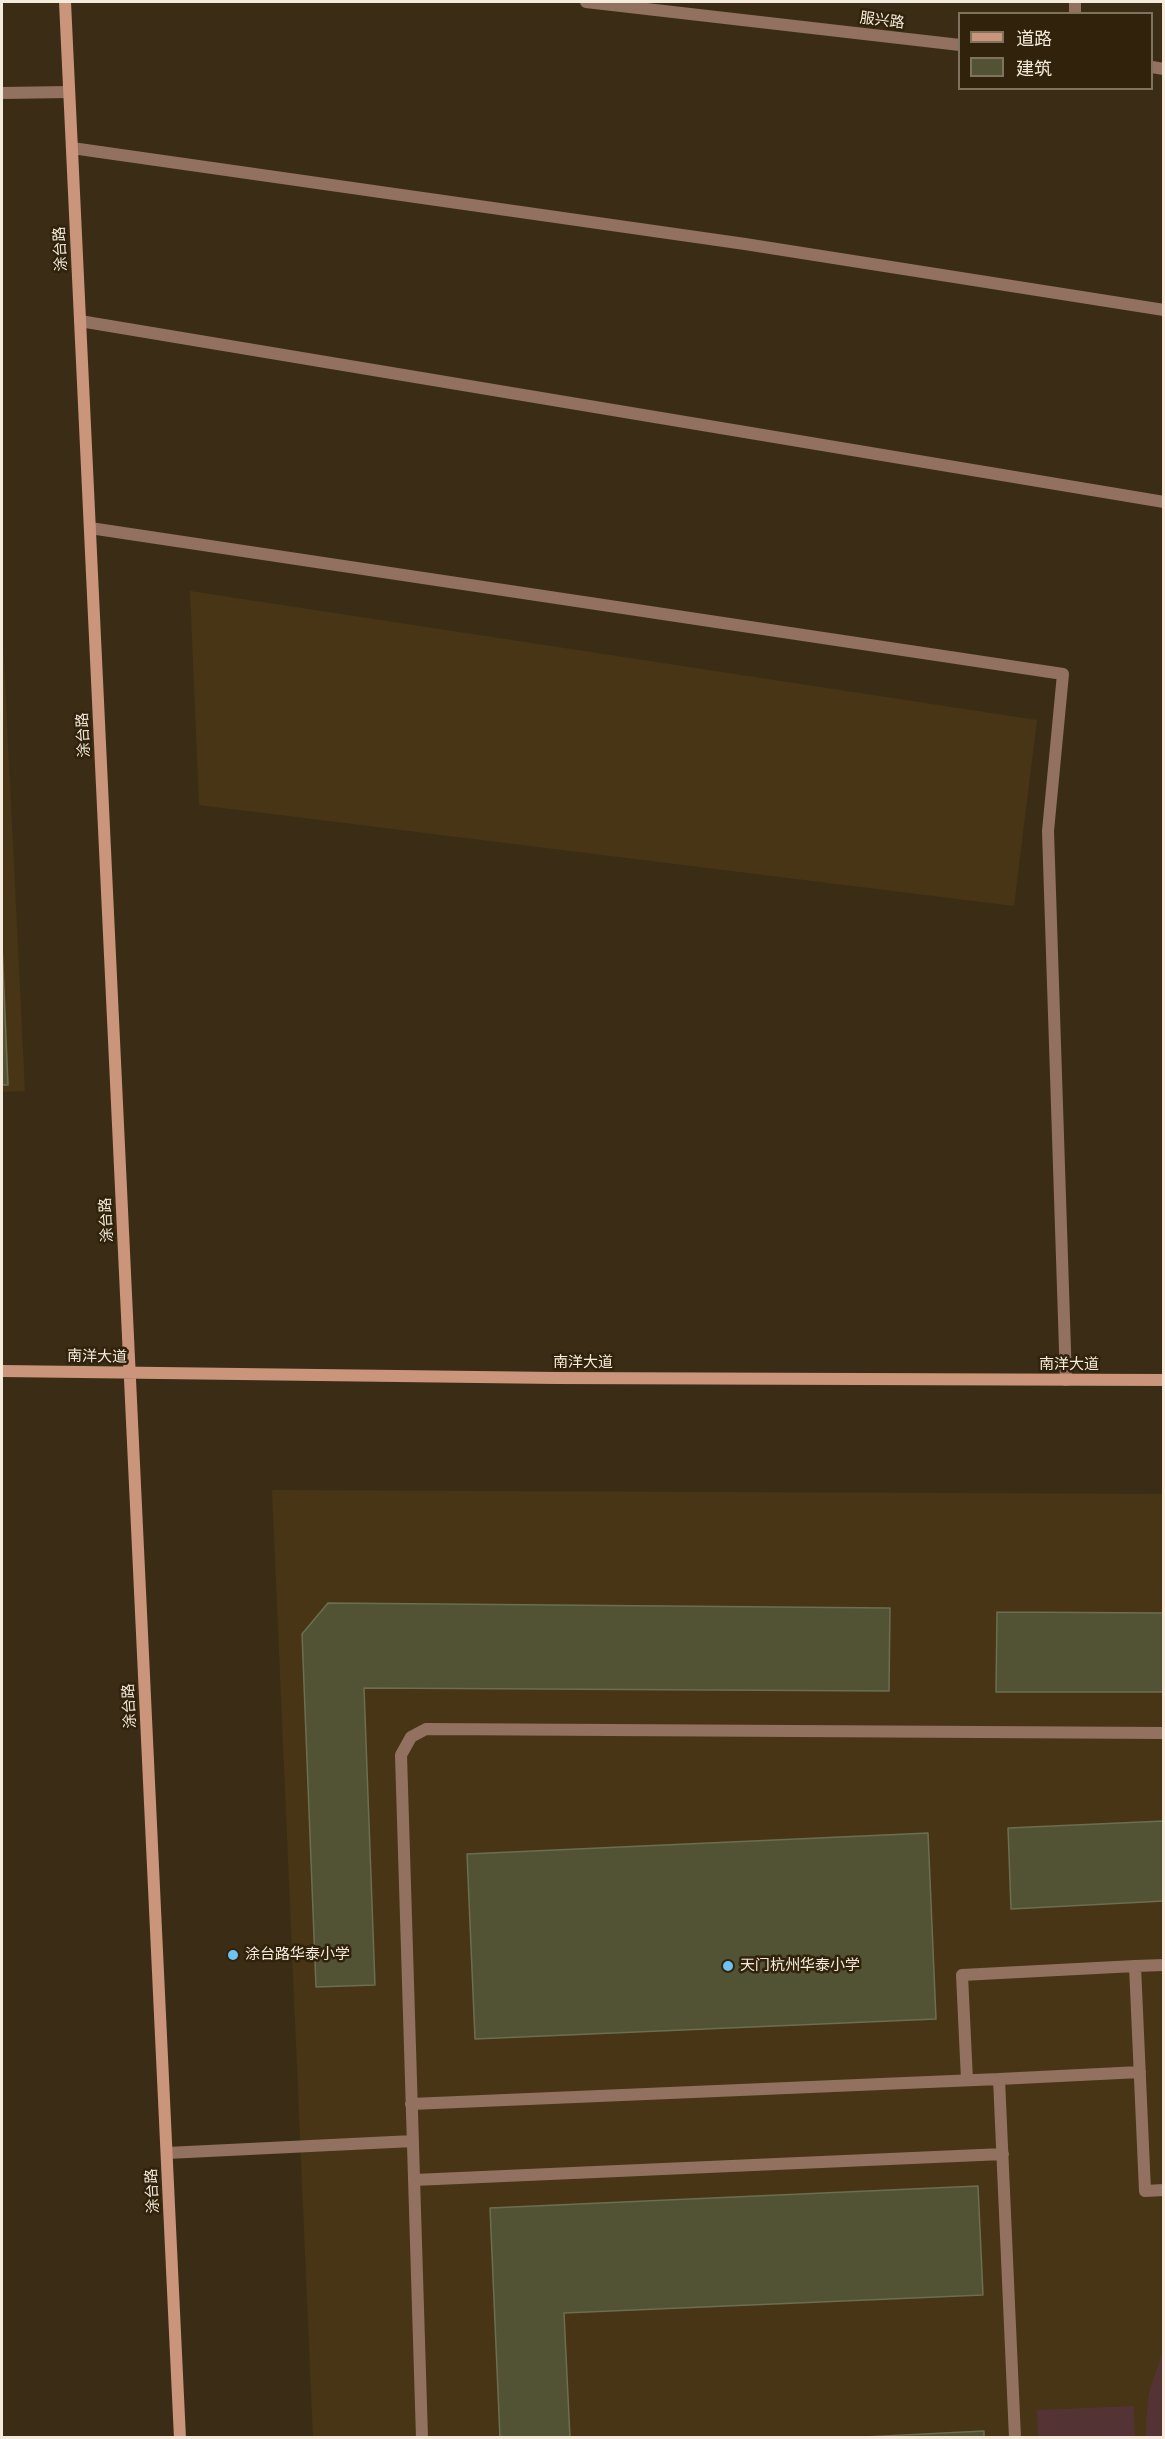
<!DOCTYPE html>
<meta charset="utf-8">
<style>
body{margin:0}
#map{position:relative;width:1165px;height:2439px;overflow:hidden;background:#3b2d15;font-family:Helvetica,"Noto Sans SC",sans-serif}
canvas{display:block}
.frame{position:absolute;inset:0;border:3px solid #f4ebdc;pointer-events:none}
.legend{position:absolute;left:958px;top:12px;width:195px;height:78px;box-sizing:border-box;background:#31230b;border:2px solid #7f735f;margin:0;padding:8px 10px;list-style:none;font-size:18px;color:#f4ebdc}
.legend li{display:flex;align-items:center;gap:12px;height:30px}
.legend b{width:30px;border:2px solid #7f735f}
</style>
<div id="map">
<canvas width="1165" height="2439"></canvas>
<div class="frame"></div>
<ul class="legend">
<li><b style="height:8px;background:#ca957b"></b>道路</li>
<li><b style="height:16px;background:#525334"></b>建筑</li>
</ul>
</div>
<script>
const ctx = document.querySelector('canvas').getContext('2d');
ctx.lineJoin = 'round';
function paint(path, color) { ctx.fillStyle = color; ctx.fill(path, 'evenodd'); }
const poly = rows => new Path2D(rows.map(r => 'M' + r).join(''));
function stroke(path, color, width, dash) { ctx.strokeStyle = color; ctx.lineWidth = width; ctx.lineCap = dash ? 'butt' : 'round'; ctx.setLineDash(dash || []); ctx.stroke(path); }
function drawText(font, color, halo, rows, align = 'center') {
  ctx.font = font + ' Helvetica,"Noto Sans SC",sans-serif'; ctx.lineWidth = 5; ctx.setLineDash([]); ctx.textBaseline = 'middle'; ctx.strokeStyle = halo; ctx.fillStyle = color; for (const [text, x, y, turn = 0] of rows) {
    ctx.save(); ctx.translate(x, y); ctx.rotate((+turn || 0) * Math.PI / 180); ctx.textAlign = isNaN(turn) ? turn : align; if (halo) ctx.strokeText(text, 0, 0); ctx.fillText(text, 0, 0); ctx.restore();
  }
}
paint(poly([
 [190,591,1037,720,1014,906,199,805],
 [2,620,25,1091,2,1092],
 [272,1490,1163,1494,1163,2437,313,2437]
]), '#473516');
paint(poly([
 [1163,2351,1163,2437,1146,2437,1146,2422,1149,2392],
 [1134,2406,1135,2437,1038,2437,1037,2410]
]), '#533334');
const building = poly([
 [2,944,8,1085,2,1085,2,944],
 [328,1603,890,1608,889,1691,364,1688,375,1985,316,1987,302,1634,328,1603],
 [997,1612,1164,1613,1164,1692,996,1692,997,1612],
 [1164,1821,1164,1901,1011,1909,1008,1828,1164,1821],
 [928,1833,936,2019,475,2039,467,1854,928,1833],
 [978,2186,983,2295,564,2313,570,2438,500,2438,490,2208,978,2186],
 [984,2431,984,2438,844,2438,984,2431]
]);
paint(building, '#525334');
stroke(building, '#6c6e51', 1.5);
stroke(poly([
 [1075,14,1075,2],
 [2,93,69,92],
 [72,148,745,244,1164,310],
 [1164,1965,1135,1966,1145,2191,1164,2190],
 [999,2079,1140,2072],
 [967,2080,962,1975,1135,1966],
 [411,2104,999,2079,1015,2438],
 [167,2153,413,2141],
 [414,2180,1003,2154],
 [422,2438,401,1755,411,1737,426,1729,1164,1733]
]), '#927161', 12);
stroke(poly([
 [586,2,960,45],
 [1152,67,1164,69],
 [80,321,1164,502],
 [90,528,1063,674,1048,831,1066,1380]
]), '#927161', 12);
stroke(poly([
 [65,2,180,2438],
 [2,1371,556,1378,1164,1380]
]), '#ca957b', 12);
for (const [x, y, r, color] of [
 [233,1955,6,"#6fc2f4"],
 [728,1966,6,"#6fc2f4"]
]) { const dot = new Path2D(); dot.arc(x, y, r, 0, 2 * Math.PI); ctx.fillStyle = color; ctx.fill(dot); stroke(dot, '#31230b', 2); }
drawText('15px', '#f4ebdc', '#31230b', [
 ["服兴路",882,21,7],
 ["涂台路",61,249,-93],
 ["涂台路",84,735,-93],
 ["涂台路",107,1220,-93],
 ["南洋大道",97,1357,1],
 ["南洋大道",583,1363],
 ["南洋大道",1069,1365],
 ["涂台路",130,1706,-93],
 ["涂台路",153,2191,-93]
]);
drawText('15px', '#f4ebdc', '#31230b', [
 ["涂台路华泰小学",245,1955],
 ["天门杭州华泰小学",740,1966]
], 'left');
</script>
